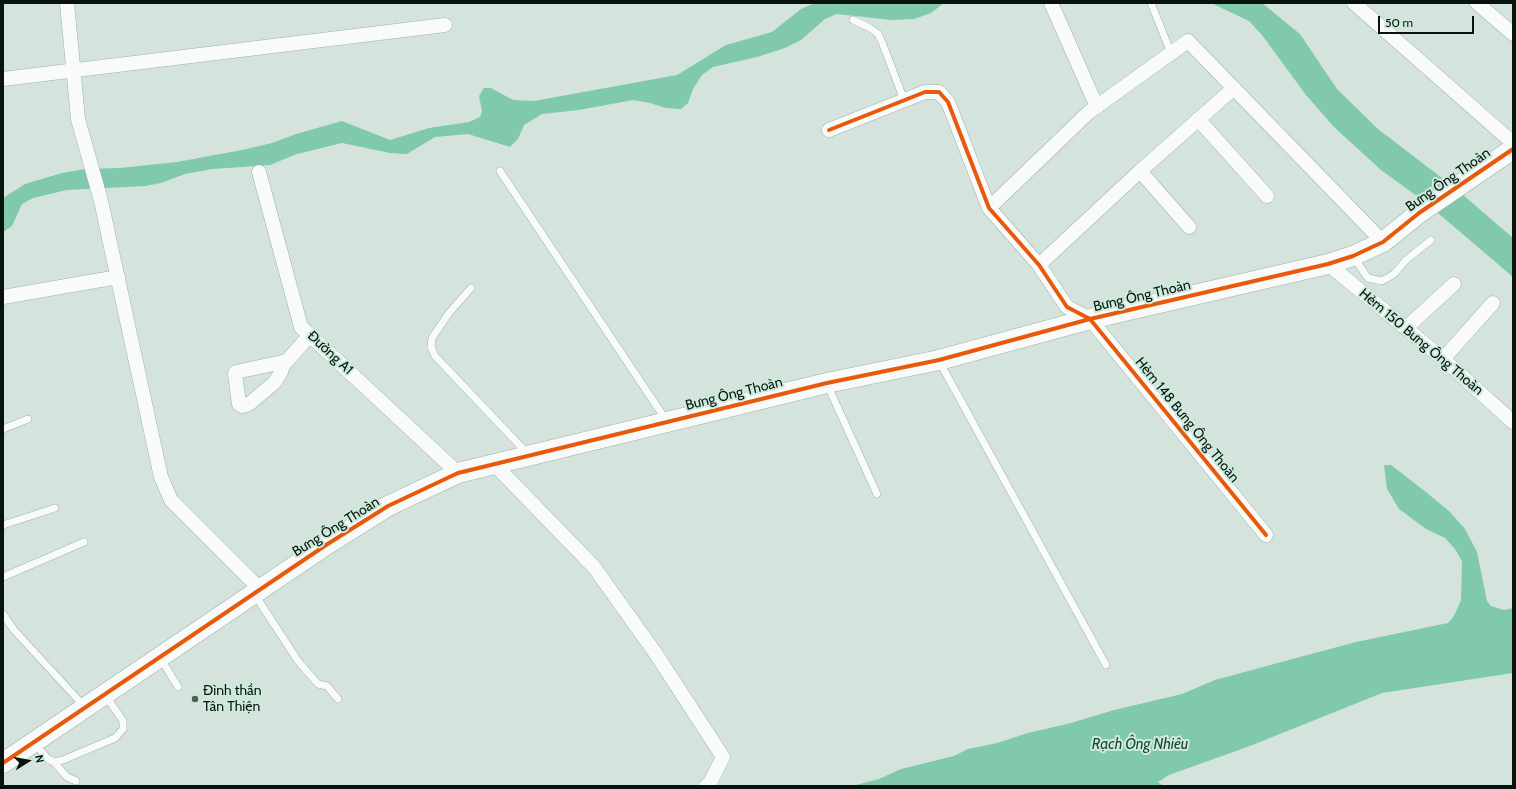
<!DOCTYPE html>
<meta charset="utf-8">
<style>
body{margin:0}
#map{position:relative;width:1516px;height:789px;overflow:hidden;background:#d4e4dc;font-family:Cabin,sans-serif}
canvas{display:block}
.frame{position:absolute;inset:0;border:4px solid #09130e;pointer-events:none}
.north{position:absolute;left:8px;top:741px;width:40px;height:40px;-webkit-text-stroke:3px #cdebdd;paint-order:stroke;rotate:79deg;font-size:11px;font-weight:700;line-height:16px;text-align:center;color:#09130e}
.north::after{content:'';display:block;margin:auto;width:14px;height:18px;background:#09130e;clip-path:polygon(50% 0,100% 100%,50% 72%,0 100%)}
.scale{position:absolute;left:1378px;top:16px;width:96px;height:18px;box-sizing:border-box;border:2px solid #09130e;border-top:0;padding-left:5px;font-size:12px;line-height:14px;white-space:nowrap;color:#09130e;-webkit-text-stroke:3px #cdebdd;paint-order:stroke}
</style>
<div id="map">
<canvas width="1516" height="789"></canvas>
<div class="frame"></div>
<div class="north">N</div>
<div class="scale">50 m</div>
</div>
<script>
const ctx = document.querySelector('canvas').getContext('2d');
ctx.lineJoin = 'round';
function paint(path, color) { ctx.fillStyle = color; ctx.fill(path, 'evenodd'); }
const poly = rows => new Path2D(rows.map(r => 'M' + r).join(''));
function stroke(path, color, width, dash) { ctx.strokeStyle = color; ctx.lineWidth = width; ctx.lineCap = dash ? 'butt' : 'round'; ctx.setLineDash(dash || []); ctx.stroke(path); }
function drawText(font, color, halo, rows, align = 'center') {
  ctx.font = font + ' Cabin,sans-serif'; ctx.lineWidth = 4; ctx.setLineDash([]); ctx.textBaseline = 'middle'; ctx.strokeStyle = halo; ctx.fillStyle = color; for (const [text, x, y, turn = 0] of rows) {
    ctx.save(); ctx.translate(x, y); ctx.rotate((+turn || 0) * Math.PI / 180); ctx.textAlign = isNaN(turn) ? turn : align; if (halo) ctx.strokeText(text, 0, 0); ctx.fillText(text, 0, 0); ctx.restore();
  }
}
paint(poly([
 [815,3,944,3,931,13,914,19,891,20,837,14,825,19,801,40,785,48,757,57,713,67,702,75,693,89,688,103,681,109,666,108,650,103,633,100,579,110,542,114,524,125,518,139,510,147,468,134,435,137,407,154,390,153,342,143,297,154,270,165,213,169,185,174,161,183,145,186,67,190,33,198,22,204,12,226,3,232,3,198,25,184,62,173,85,169,120,168,177,162,242,150,272,143,296,134,342,121,390,140,429,128,469,122,480,117,482,111,479,96,484,88,491,88,513,100,534,101,677,75,726,45,772,32,801,9],
 [1211,3,1262,3,1300,34,1337,89,1378,129,1455,188,1513,238,1513,277,1425,202,1381,170,1334,127,1306,95,1262,35,1249,21],
 [1384,465,1391,465,1426,492,1450,512,1465,529,1477,552,1487,601,1491,606,1504,610,1513,608,1513,673,1382,693,1250,746,1169,775,1158,782,1163,786,852,786,879,779,901,769,954,756,968,749,997,743,1028,733,1071,723,1114,710,1182,694,1215,680,1300,657,1356,642,1448,623,1454,616,1461,600,1462,561,1455,549,1445,538,1426,529,1399,509,1387,489]
]), '#80c9ac');
const lane = poly([
 [1151,3,1171,53],
 [853,20,870,28,878,34,882,42,904,100],
 [500,171,666,420],
 [1354,258,1368,278,1382,281,1394,274,1406,260,1431,240],
 [471,288,449,313,432,338,431,347,435,356,527,453],
 [939,361,1106,665],
 [827,384,877,494],
 [3,429,28,419],
 [3,525,55,508],
 [3,577,84,542],
 [255,595,298,661,318,684,327,686,338,699],
 [3,614,14,630,84,706],
 [161,659,178,687],
 [34,743,48,759,54,762,63,760,115,738,123,729,123,721,106,696],
 [54,762,67,777,76,781]
]);
const street = poly([
 [67,3,78,119,101,201,161,477,171,500,260,589],
 [1051,3,1097,107],
 [1354,3,1513,143],
 [1477,3,1513,34],
 [3,79,445,25],
 [1198,119,1267,196],
 [829,130,925,92,939,92,948,102,989,208,1039,265,1067,307,1090,319,1266,535],
 [1140,171,1189,227],
 [259,172,301,327,458,473],
 [989,208,1089,112,1188,41,1383,242],
 [1328,264,1443,359,1513,422],
 [1039,265,1140,171,1234,88],
 [3,297,118,277],
 [1406,328,1454,284],
 [1443,359,1493,303],
 [284,362,281,372,275,382,249,404,242,406,239,404,235,374,236,372,287,361,310,335],
 [494,464,594,567,656,654,723,757,710,783,706,786]
]);
const secondary = poly([
 [3,763,326,545,388,506,458,473,827,383,939,360,1090,319,1328,264,1353,256,1383,242,1419,213,1513,149]
]);
stroke(lane, '#a2afa8', 8);
stroke(street, '#a2afa8', 15);
stroke(secondary, '#a2afa8', 21);
stroke(lane, '#f9fbfa', 7);
stroke(street, '#f9fbfa', 14);
stroke(secondary, '#f9fbfa', 20);
stroke(poly([
 [829,130,925,92,939,92,948,102,989,208,1039,265,1067,307,1090,319,1266,535],
 [3,763,326,545,388,506,458,473,827,383,939,360,1090,319,1328,264,1353,256,1383,242,1419,213,1513,149]
]), '#e8590c', 4);
for (const [x, y, r, color] of [
 [195,699,4,"#505c56"]
]) { const dot = new Path2D(); dot.arc(x, y, r, 0, 2 * Math.PI); ctx.fillStyle = color; ctx.fill(dot); stroke(dot, '#cdebdd', 1.5); }
drawText('14px', '#09130e', '#cdebdd', [
 ["Bưng Ông Thoàn",1448,180,-35],
 ["Bưng Ông Thoàn",1142,296,-13],
 ["Hẻm 150 Bưng Ông Thoàn",1421,342,40],
 ["Đường A1",330,353,43],
 ["Bưng Ông Thoàn",734,394,-14],
 ["Hẻm 148 Bưng Ông Thoàn",1187,420,51],
 ["Bưng Ông Thoàn",336,527,-32]
]);
drawText('14px', '#09130e', '#cdebdd', [
 ["Đình thần",203,691],
 ["Tân Thiện",203,707]
], 'left');
drawText('italic 15px', '#1a4534', '#cdebdd', [
 ["Rạch Ông Nhiêu",1140,745]
]);
</script>
